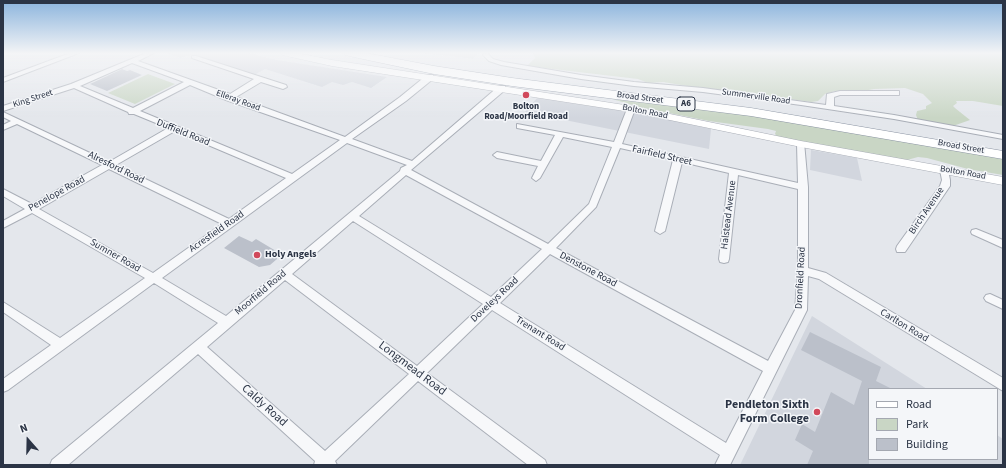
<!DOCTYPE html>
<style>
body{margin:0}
#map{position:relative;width:1006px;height:468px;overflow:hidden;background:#e4e7ec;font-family:"Source Sans 3",sans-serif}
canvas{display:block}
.frame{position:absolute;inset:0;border:4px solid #2b3445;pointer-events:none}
.legend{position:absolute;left:868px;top:388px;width:130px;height:72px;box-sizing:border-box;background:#f4f6f9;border:1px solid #a4a8b1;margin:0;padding:5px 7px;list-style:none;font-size:12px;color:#2b3445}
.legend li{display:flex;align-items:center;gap:8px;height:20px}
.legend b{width:20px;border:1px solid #a4a8b1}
.north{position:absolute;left:8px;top:420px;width:40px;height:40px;-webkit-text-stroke:3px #f4f6f9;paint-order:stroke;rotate:340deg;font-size:11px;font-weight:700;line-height:16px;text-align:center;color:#2b3445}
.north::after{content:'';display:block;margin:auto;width:14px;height:18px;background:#2b3445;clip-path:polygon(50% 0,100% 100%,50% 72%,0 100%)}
</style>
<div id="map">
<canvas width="1006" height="468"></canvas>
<div class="frame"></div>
<ul class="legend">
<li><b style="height:5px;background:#fff"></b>Road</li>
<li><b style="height:11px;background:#c9d6c5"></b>Park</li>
<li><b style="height:11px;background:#bbc0ca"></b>Building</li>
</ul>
<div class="north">N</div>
</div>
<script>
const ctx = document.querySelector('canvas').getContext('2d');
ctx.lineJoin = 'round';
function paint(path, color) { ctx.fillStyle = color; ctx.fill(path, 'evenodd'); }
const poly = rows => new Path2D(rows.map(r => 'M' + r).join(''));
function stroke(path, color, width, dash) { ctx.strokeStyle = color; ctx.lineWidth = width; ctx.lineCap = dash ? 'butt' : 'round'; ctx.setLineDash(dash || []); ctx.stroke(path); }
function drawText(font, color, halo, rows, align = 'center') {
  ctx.font = font + ' "Source Sans 3",sans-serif'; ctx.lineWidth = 3; ctx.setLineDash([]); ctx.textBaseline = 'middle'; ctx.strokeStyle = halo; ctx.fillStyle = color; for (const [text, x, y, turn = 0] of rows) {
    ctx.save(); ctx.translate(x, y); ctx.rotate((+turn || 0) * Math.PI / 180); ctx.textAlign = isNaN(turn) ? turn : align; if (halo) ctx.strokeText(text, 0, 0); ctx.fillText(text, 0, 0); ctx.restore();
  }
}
paint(poly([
 [167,53,249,53,277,60,387,77,371,88,352,82,343,85,332,82,322,87,265,69,254,75,191,55,181,58],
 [425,53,479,53,473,59],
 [537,98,637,113,711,129,709,149,525,112],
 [811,150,857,158,862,181,810,170],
 [812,316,927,389,869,389,869,459,997,459,997,435,1003,439,1003,465,740,465]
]), '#d2d6de');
paint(poly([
 [533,53,1003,53,1003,106,973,101,956,101,957,103,953,106,955,108,970,120,953,126,918,120,916,115,917,111,926,109,926,106,932,103,923,94,905,88,874,89,863,91,835,91,825,94,818,101,811,102,747,93,711,90,663,82,648,83,638,79,527,66,535,58],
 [148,74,175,84,135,104,108,93],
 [612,99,732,112,1003,159,1003,175,968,169,927,158,918,157,907,160,778,137,775,134,776,131,768,129,709,121,639,107]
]), '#c9d6c5');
paint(poly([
 [122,69,127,71,130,70,142,75,107,91,90,84],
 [239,236,252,242,256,239,276,251,277,259,270,265,259,267,224,248],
 [810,332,881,367,876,381,892,389,869,389,869,465,807,465,813,451,795,440,802,424,815,432,831,392,854,405,862,381,801,350]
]), '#bbc0ca');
const street = poly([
 [70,53,79,53,3,82,3,78,70,53],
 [146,53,154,53,138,61,230,94,254,79,192,58,192,56,196,56,286,85,287,87,283,89,261,82,236,97,345,137,400,97,427,75,433,75,433,79,406,101,352,139,412,161,499,86,505,86,505,90,411,170,548,244,589,204,612,147,563,137,540,178,536,181,532,178,538,166,497,158,493,155,497,152,541,161,555,135,517,128,517,124,614,142,627,109,631,107,635,109,622,144,798,183,797,144,798,142,804,142,808,187,808,268,826,273,1003,378,1003,391,819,279,808,276,807,310,730,465,715,465,720,455,492,310,427,373,545,460,547,465,528,465,418,381,335,461,337,465,314,465,315,461,198,354,68,465,50,465,52,460,218,323,154,283,8,390,3,392,3,379,51,345,3,312,3,302,60,338,145,278,32,213,3,228,3,221,25,209,3,196,3,189,32,204,102,165,17,124,3,130,3,125,11,121,3,117,3,112,109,162,168,128,134,114,129,114,128,112,74,88,3,111,3,106,71,84,146,53],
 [132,63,184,82,133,108,80,86,132,63],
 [190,85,226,100,340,140,292,174,140,111,190,85],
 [175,131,286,178,229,219,116,165,175,131],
 [347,143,407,165,401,168,400,171,226,316,162,278,347,143],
 [620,148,673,160,655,231,660,234,665,231,682,162,729,173,719,259,720,262,724,263,728,262,729,259,738,175,798,189,798,271,795,310,768,361,556,248,596,207,620,148],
 [109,169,222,224,153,273,39,209,109,169],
 [406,175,542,249,491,297,359,216,406,175],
 [353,221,483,304,417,366,292,274,353,221],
 [550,254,763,371,726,443,500,303,550,254],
 [285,280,409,374,325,451,207,347,285,280],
 [484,54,488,54,493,59,504,62,581,75,634,82,703,88,826,105,827,94,840,91,899,91,899,95,840,95,834,97,834,106,894,115,1003,135,1003,139,894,119,801,105,703,92,634,86,581,79,501,65,489,61,483,55,484,54],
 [944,167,948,170,950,180,950,186,905,252,897,252,896,249,897,246,940,186,942,180,940,170,944,167],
 [976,229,1003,240,1003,248,972,234,971,232,972,230,976,229],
 [990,294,1003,300,1003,309,986,301,984,298,986,295,990,294]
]);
const secondary = poly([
 [281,53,297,53,332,60,631,106,801,141,1003,177,1003,185,801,147,631,112,332,66,282,55,281,53]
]);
const highway = poly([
 [343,53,366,53,434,66,512,78,751,108,1003,151,1003,159,751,116,512,86,434,74,349,56,345,55,343,53]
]);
stroke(street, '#a9aeb7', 2);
stroke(secondary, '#a9aeb7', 1);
stroke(highway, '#8b94a3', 1);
paint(street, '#f7f8fa');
paint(secondary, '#fff');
paint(highway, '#fff');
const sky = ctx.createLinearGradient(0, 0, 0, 118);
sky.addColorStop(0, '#8bb4dd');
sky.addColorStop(0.45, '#f3f4f6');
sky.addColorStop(1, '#f3f4f600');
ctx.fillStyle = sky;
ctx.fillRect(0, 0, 1006, 118);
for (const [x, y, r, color] of [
 [526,95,4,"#d1495b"],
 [257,255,4,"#d1495b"],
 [817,412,4,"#d1495b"]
]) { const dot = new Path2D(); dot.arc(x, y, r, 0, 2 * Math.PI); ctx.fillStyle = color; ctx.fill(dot); stroke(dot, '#f4f6f9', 1.5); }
drawText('9px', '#2b3445', '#f4f6f9', [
 ["Summerville Road",756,97,8],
 ["Broad Street",640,98,7],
 ["King Street",33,99,-18],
 ["Elleray Road",238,101,20],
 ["Bolton Road",645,112,11],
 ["Broad Street",961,147,10],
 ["Bolton Road",963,173,10]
]);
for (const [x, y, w] of [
 [686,104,18]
]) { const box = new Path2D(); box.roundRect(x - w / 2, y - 7, w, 14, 3); ctx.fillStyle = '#f4f6f9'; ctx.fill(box); stroke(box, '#2b3445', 1); }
drawText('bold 9px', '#2b3445', null, [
 ["A6",686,104]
]);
drawText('bold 9px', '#2b3445', '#f4f6f9', [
 ["Bolton",526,107],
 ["Road/Moorfield Road",526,117]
]);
drawText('10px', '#2b3445', '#f4f6f9', [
 ["Duffield Road",183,133,22],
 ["Fairfield Street",662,156,13],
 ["Alresford Road",116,168,26],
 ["Penelope Road",57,194,-29],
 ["Birch Avenue",927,211,-56],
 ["Halstead Avenue",729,215,-83],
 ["Acresfield Road",217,232,-35],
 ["Sumner Road",115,256,30],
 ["Denstone Road",588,270,28],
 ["Dronfield Road",801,278,-87],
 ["Moorfield Road",261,293,-40],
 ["Doveleys Road",495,300,-43],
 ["Carlton Road",904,326,31],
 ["Trenant Road",540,334,32]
]);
drawText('bold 10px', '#2b3445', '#f4f6f9', [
 ["Holy Angels",265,255]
], 'left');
drawText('12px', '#2b3445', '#f4f6f9', [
 ["Longmead Road",412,369,37],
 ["Caldy Road",264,406,42]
]);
drawText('bold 12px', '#2b3445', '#f4f6f9', [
 ["Pendleton Sixth",809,405],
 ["Form College",809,419]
], 'right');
</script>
